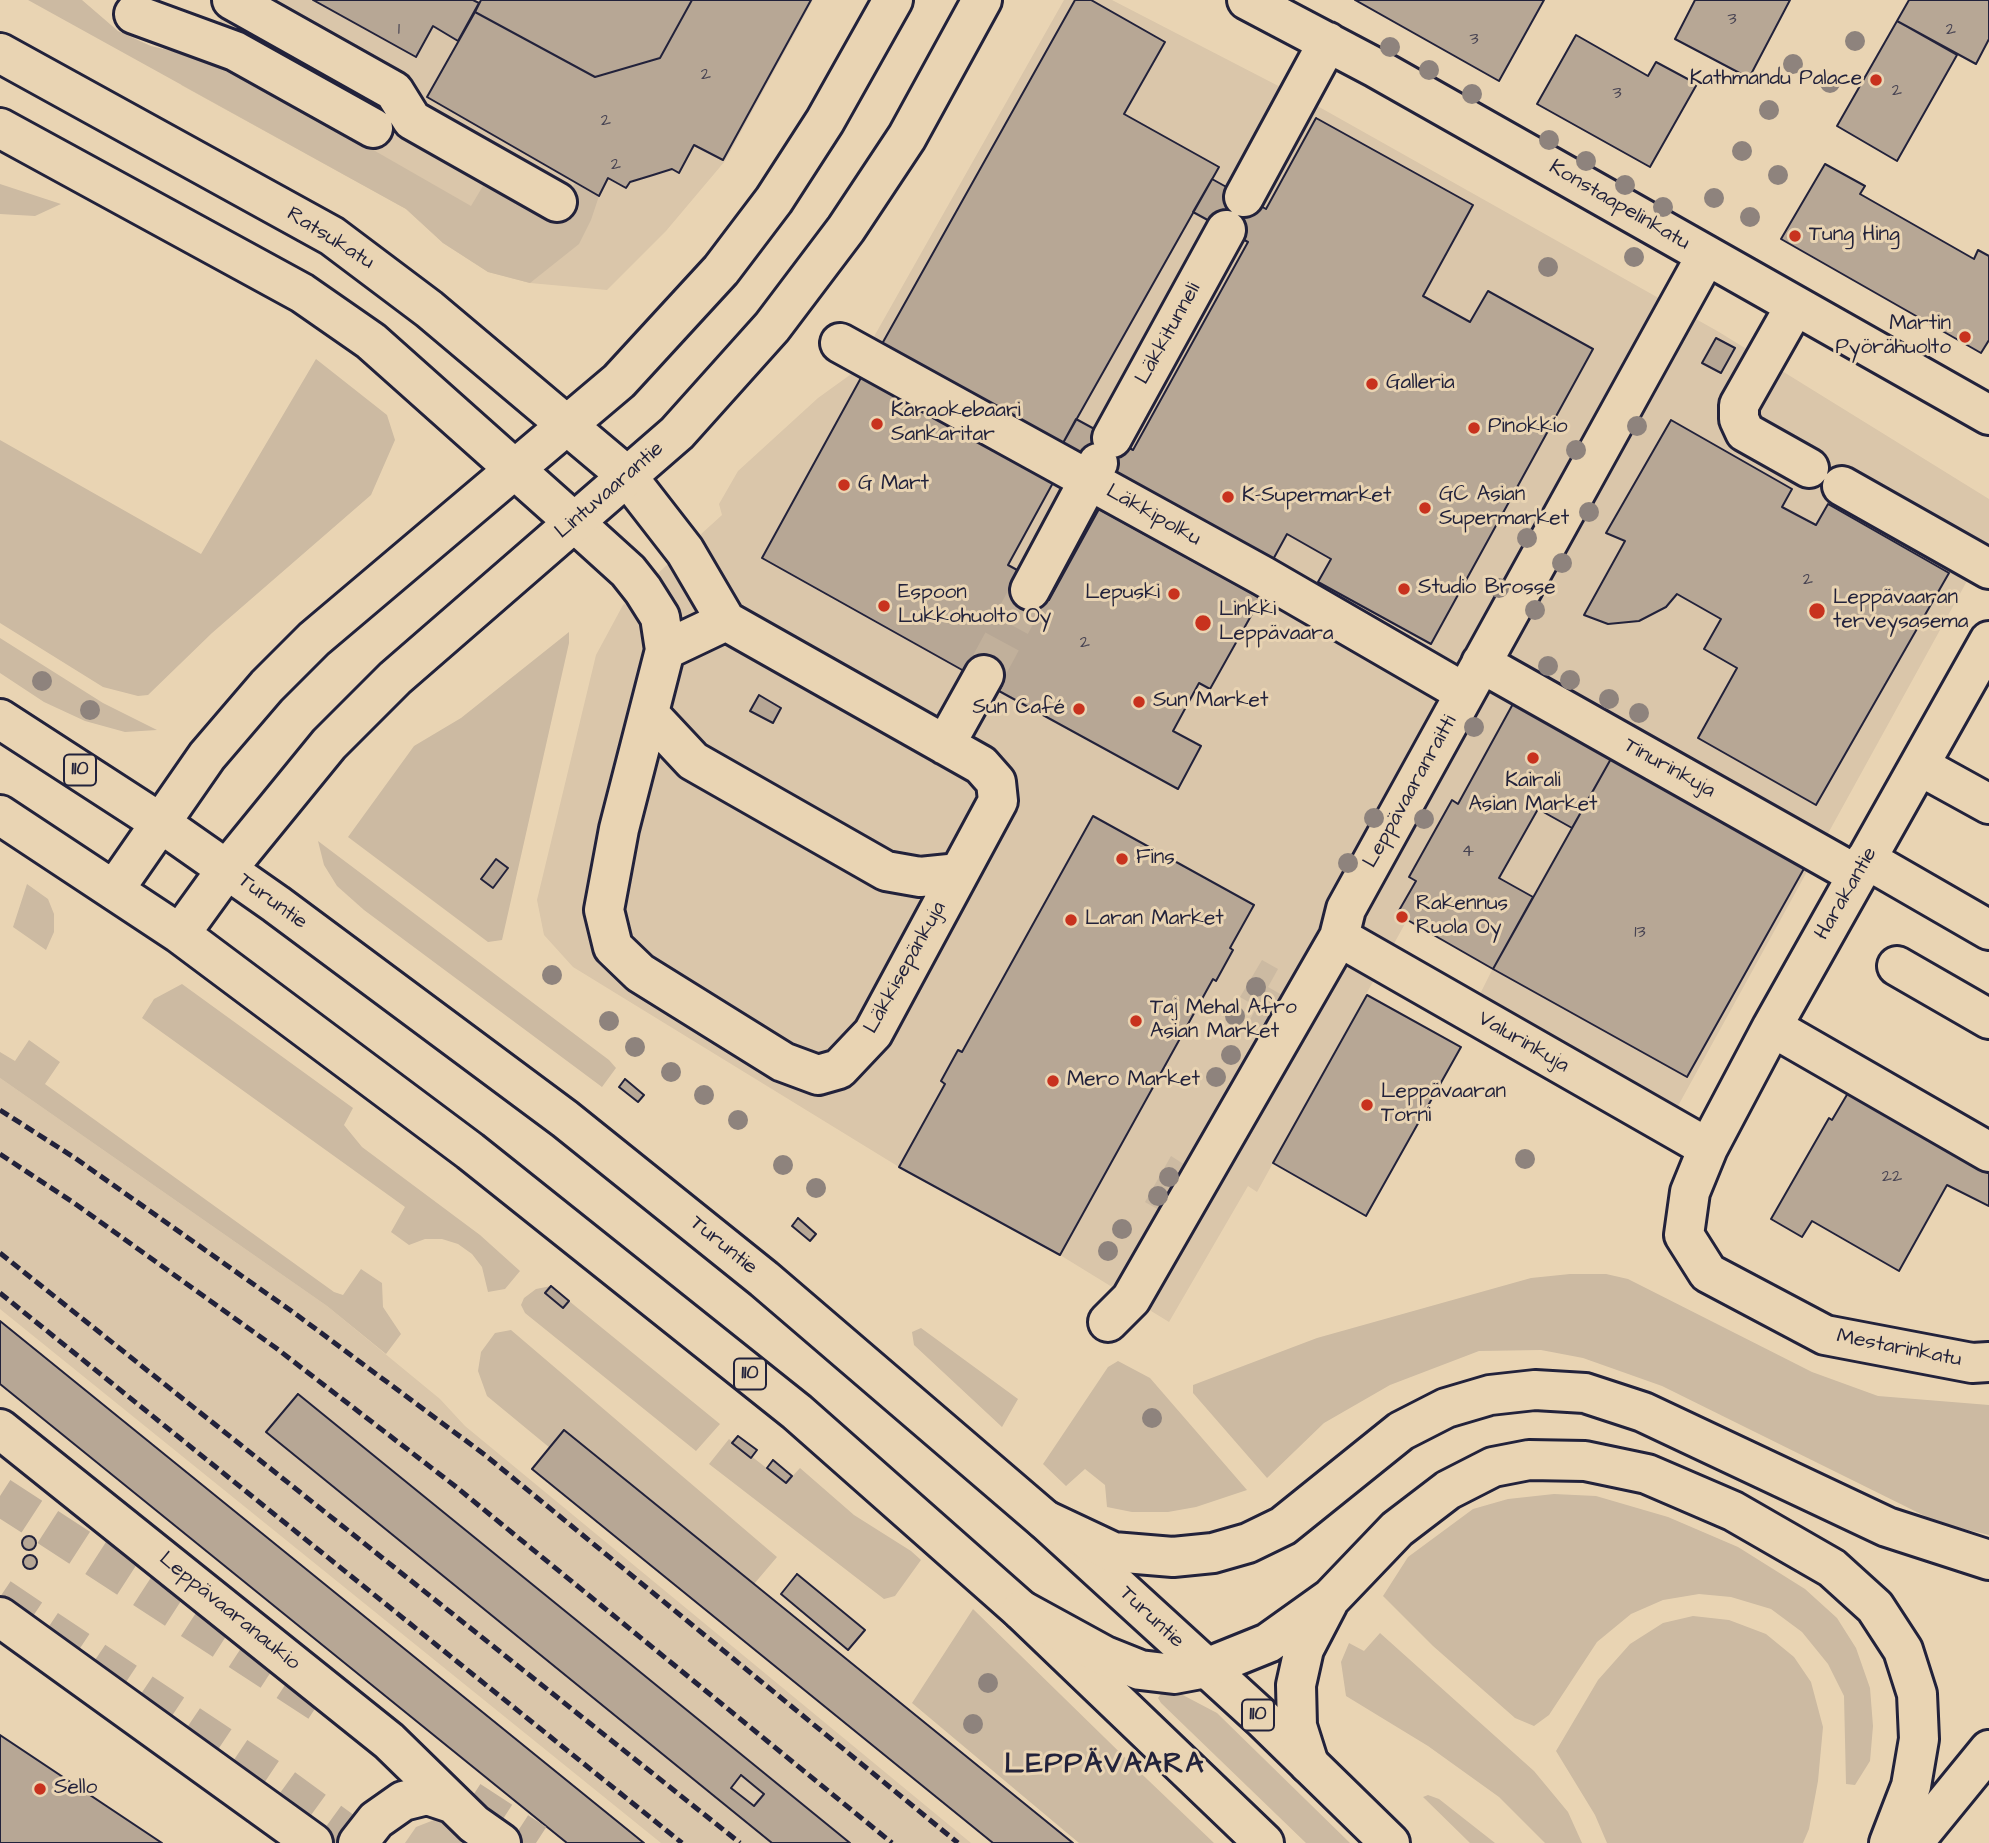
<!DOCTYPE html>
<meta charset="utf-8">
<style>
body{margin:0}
canvas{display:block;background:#e9d4b3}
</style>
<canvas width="1989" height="1843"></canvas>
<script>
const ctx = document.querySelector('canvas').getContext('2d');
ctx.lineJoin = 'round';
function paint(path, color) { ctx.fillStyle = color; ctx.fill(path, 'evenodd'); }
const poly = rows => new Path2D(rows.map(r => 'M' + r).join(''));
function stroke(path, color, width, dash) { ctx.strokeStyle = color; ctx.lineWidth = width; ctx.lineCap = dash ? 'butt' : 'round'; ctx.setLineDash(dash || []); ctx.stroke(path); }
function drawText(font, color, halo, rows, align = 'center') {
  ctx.font = font + ' "Architects Daughter",sans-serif'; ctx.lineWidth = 6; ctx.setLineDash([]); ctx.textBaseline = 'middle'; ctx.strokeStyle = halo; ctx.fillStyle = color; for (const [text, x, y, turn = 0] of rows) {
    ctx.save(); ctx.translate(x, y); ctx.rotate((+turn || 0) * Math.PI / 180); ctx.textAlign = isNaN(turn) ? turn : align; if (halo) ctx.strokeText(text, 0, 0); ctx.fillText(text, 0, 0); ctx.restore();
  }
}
paint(poly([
 [232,0,313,0,416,57,433,26,458,40,479,4,473,0,813,0,725,161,666,231,607,290,530,283,488,272,443,243,406,209,181,85],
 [1064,0,1112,0,1321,108,1719,332,1989,499,1989,541,1673,1115,1478,998,1493,968,1407,920,1257,1192,1248,1186,1169,1322,1060,1255,899,1167,573,967,544,935,537,900,596,655,623,605,722,515,719,504,738,471,818,398,854,372],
 [0,1078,327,1306,440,1399,465,1426,971,1843,661,1843,0,1309]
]), '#dac6aa');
paint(poly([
 [28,0,82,0,118,31,151,46,197,57,253,81,471,206,483,186,549,221,576,182,599,196,591,220,579,244,530,283,488,272,443,243,406,209],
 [0,184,61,204,35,216,0,214],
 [316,359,387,415,395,440,371,495,212,633,148,695,138,696,103,687,0,623,0,440,201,554],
 [569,632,569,643,502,940,488,942,348,837,414,746,461,718],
 [0,638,103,703,157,730,125,732,85,721,44,702,0,673],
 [318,841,609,1060,616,1068,602,1087,364,910,337,886,324,865],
 [27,884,48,899,54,914,54,932,46,950,13,927],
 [1262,960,1278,969,1268,987,1282,995,1258,1038,1244,1030,1257,1007,1240,997],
 [182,984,353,1108,344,1125,362,1147,480,1235,520,1271,505,1289,488,1292,482,1267,472,1254,458,1244,442,1239,425,1239,409,1245,391,1232,405,1207,142,1018,154,999],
 [29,1040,60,1062,45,1084,334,1292,343,1295,361,1269,382,1283,383,1307,401,1334,386,1354,327,1306,0,1078,0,1052,15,1061],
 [1205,1131,1219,1138,1189,1191,1175,1183,1159,1210,1145,1202,1171,1156,1185,1165],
 [1570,1274,1606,1274,1628,1279,1812,1372,1878,1396,1989,1405,1989,1535,1939,1523,1662,1386,1583,1358,1541,1350,1479,1351,1390,1385,1324,1423,1267,1478,1193,1393,1193,1385,1317,1338,1531,1278],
 [551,1286,545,1294,563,1308,569,1301,720,1424,696,1451,525,1313,521,1305,524,1298,536,1289],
 [921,1328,1018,1399,1002,1427,914,1345,912,1332],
 [511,1330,777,1557,754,1584,550,1448,487,1396,478,1371,481,1352,495,1333],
 [1118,1361,1150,1378,1247,1490,1196,1507,1168,1512,1132,1512,1107,1507,1105,1485,1085,1469,1066,1486,1043,1464,1108,1367],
 [729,1439,786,1483,800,1468,854,1515,911,1551,921,1560,895,1596,884,1599,709,1464],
 [1554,1494,1596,1496,1668,1517,1738,1547,1805,1589,1837,1618,1856,1648,1870,1688,1873,1726,1870,1761,1855,1785,1846,1784,1844,1696,1828,1664,1802,1632,1771,1609,1731,1597,1699,1594,1663,1600,1631,1614,1597,1642,1549,1715,1534,1726,1515,1718,1433,1646,1383,1596,1408,1557,1473,1509,1508,1499],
 [973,1609,1148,1780,1214,1843,1079,1843,912,1703],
 [1693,1616,1729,1620,1766,1634,1794,1657,1811,1682,1823,1727,1818,1781,1809,1829,1803,1843,1607,1843,1595,1815,1556,1751,1598,1680,1630,1644,1663,1623],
 [1380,1633,1534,1771,1568,1812,1582,1843,1545,1843,1499,1797,1428,1746,1346,1696,1341,1662,1349,1643,1364,1651],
 [1163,1691,1179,1693,1217,1713,1350,1843,1306,1843,1161,1703,1158,1698],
 [1428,1795,1439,1799,1495,1843,1470,1843,1423,1797],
 [439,1818,477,1843,405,1843,416,1827]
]), '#ccbaa2');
const building = poly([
 [313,0,473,0,479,3,458,41,433,26,416,57,313,0],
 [481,0,692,0,660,58,595,77,475,12,481,0],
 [692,0,811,0,723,160,694,145,679,173,672,169,653,175,630,182,626,188,608,178,599,196,427,97,475,12,595,77,660,58,692,0],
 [1075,0,1091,0,1165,42,1124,114,1219,167,1058,452,878,351,1075,0],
 [1355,0,1544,0,1499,81,1355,0],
 [1695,0,1790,0,1749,78,1675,39,1695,0],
 [1909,0,1989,0,1989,39,1976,64,1897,21,1909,0],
 [1897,21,1957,55,1897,161,1837,126,1897,21],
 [1576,35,1648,76,1656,62,1697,84,1650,167,1537,104,1576,35],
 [1316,118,1473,205,1423,296,1470,322,1488,291,1593,349,1431,644,1318,582,1331,559,1287,534,1270,565,1117,481,1120,475,1063,443,1076,419,1133,450,1248,242,1193,212,1212,179,1266,209,1316,118],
 [1825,164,1865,186,1860,194,1974,259,1978,250,1989,256,1989,340,1981,353,1781,239,1825,164],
 [1716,338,1735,348,1721,373,1702,363,1716,338],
 [862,376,1054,481,1008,565,1019,571,1030,590,1049,600,1099,509,1261,598,1210,689,1199,683,1173,731,1201,746,1178,789,999,691,1002,685,967,666,964,671,762,558,862,376],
 [1671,420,1792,489,1782,507,1797,515,1816,525,1828,504,1949,573,1816,805,1698,738,1737,668,1704,649,1721,619,1677,594,1666,607,1639,621,1608,624,1584,615,1625,541,1606,533,1671,420],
 [759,695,781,708,773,723,750,711,759,695],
 [1514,702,1612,757,1572,828,1538,809,1499,878,1533,897,1493,969,1397,914,1416,881,1409,877,1452,800,1458,804,1514,702],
 [1612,757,1806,865,1687,1077,1493,969,1612,757],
 [1093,816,1254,905,1230,948,1233,950,1216,981,1213,979,1060,1255,899,1167,945,1084,941,1081,958,1050,962,1052,1093,816],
 [496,859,508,868,493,888,481,879,496,859],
 [1367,995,1461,1047,1366,1216,1273,1163,1367,995],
 [625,1079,644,1095,638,1102,619,1087,625,1079],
 [1848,1093,1989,1168,1989,1206,1947,1185,1899,1271,1812,1221,1802,1237,1771,1219,1829,1118,1832,1120,1848,1093],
 [798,1218,816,1234,810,1241,792,1226,798,1218],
 [551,1286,569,1301,563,1308,545,1293,551,1286],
 [0,1321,644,1843,567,1843,0,1384,0,1321],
 [298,1394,618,1654,850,1843,772,1843,266,1432,298,1394],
 [564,1430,754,1584,1073,1843,993,1843,532,1469,564,1430],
 [738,1436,757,1450,751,1458,732,1443,738,1436],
 [773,1460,792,1476,786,1483,767,1468,773,1460],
 '22 1543a7 7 0 1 1 14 0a7 7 0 1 1-14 0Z',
 '23 1562a7 7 0 1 1 14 0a7 7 0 1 1-14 0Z',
 [797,1574,865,1630,848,1650,781,1594,797,1574],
 [0,1735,162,1843,0,1843,0,1735],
 [741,1775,764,1794,754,1806,731,1788,741,1775]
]);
paint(building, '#b7a795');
stroke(building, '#22223b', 2);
stroke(poly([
 [984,675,1030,590],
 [0,1496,319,1703],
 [0,1597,276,1782,360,1843],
 [470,1800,536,1843]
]), '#c1b09b', 38, [38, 19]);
const minor = poly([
 [232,0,394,91,412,120,557,202],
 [1247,0,1376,68,1989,415],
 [134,14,235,51,373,128],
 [1244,197,1328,42],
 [1795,306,1739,405,1739,419,1745,432,1809,468],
 [840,343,1263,576,1465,693],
 [1112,438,1226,230],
 [626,475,685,551,726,621],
 [1842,486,1989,569],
 [575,523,628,571,643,590,660,617,665,650,619,829,604,910,613,947,640,973,783,1062,818,1075,839,1069,873,1033,998,801,996,782,981,765,726,621,665,650],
 [1030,590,1098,463],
 [1989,641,1772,1027,1708,1148,1690,1192,1684,1235,1708,1273,1825,1335,1972,1363,1989,1362],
 [1481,663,1857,875],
 [649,714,693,761,886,871,920,877,959,873],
 [945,745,984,675],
 [1920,766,1989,804],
 [1866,859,1989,930],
 [1339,937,1708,1148],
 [1897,966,1989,1019],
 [1772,1027,1989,1152],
 [1108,1322,1131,1299,1339,937,1346,909,1706,256],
 [0,1429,389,1741,474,1824,501,1843],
 [0,1617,313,1843],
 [358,1843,376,1820,403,1801,427,1795,451,1803]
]);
const major = poly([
 [0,53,332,236,429,309,626,475],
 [0,128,302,293,371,341,575,523],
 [0,719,159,822,276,904,565,1119,764,1279,1045,1520,1263,1719,1390,1843],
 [0,815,180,934,470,1151,797,1412,1021,1610,1264,1843],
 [114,890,207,756,267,686,314,639,619,381,721,270,774,200,825,121,893,0],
 [180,934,227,869,329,744,395,678,677,433,772,327,846,229,907,137,982,0]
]);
const highway = poly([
 [1045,1520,1113,1552,1173,1557,1213,1553,1248,1543,1283,1526,1401,1431,1446,1408,1490,1395,1535,1390,1585,1393,1643,1412,1887,1527,1989,1560],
 [1021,1610,1105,1656,1140,1670,1174,1674,1206,1668,1268,1643,1331,1598,1397,1529,1448,1490,1493,1467,1529,1460,1585,1461,1647,1474,1733,1511,1832,1568,1875,1607,1903,1650,1917,1694,1919,1739,1911,1786,1889,1843],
 [1309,1764,1297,1726,1296,1685,1304,1649,1328,1603],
 [1913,1843,1989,1750]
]);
stroke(minor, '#22223b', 44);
stroke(major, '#22223b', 44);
stroke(highway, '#22223b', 44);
stroke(minor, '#e9d4b3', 38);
stroke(major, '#e9d4b3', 38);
stroke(highway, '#e9d4b3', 38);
stroke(poly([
 [0,1110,75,1158,297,1315,485,1455,958,1843],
 [0,1154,74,1203,276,1348,455,1486,892,1843],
 [0,1253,740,1843],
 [0,1293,682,1843]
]), '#22223b', 5, [10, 5]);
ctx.fillStyle = '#8e837d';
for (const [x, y] of [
 [1855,41],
 [1390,47],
 [1793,64],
 [1429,70],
 [1830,83],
 [1472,94],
 [1769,110],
 [1549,140],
 [1742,151],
 [1586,161],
 [1778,175],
 [1625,185],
 [1714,198],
 [1663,207],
 [1750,217],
 [1634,257],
 [1548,267],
 [1637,426],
 [1576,450],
 [1589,512],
 [1527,538],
 [1562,563],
 [1499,588],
 [1535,610],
 [1548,666],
 [1570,680],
 [42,681],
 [1609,699],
 [90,710],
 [1639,713],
 [1474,727],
 [1374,818],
 [1424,819],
 [1348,863],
 [552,975],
 [1256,987],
 [1235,1016],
 [609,1021],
 [635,1047],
 [1231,1055],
 [671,1072],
 [1216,1077],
 [704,1095],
 [738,1120],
 [1525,1159],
 [783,1165],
 [1169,1177],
 [816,1188],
 [1158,1196],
 [1122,1229],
 [1108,1251],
 [1152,1418],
 [988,1683],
 [973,1724]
]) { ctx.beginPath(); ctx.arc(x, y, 10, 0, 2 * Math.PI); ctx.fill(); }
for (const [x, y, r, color] of [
 [1876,80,7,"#c8321e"],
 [1795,236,7,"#c8321e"],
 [1965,337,7,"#c8321e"],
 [1372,384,7,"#c8321e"],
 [877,424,7,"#c8321e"],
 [1474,428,7,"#c8321e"],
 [844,485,7,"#c8321e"],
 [1228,497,7,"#c8321e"],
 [1425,508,7,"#c8321e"],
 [1404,589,7,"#c8321e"],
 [1174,594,7,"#c8321e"],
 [884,606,7,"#c8321e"],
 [1817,611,9,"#c8321e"],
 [1203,623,9,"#c8321e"],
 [1139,702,7,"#c8321e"],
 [1079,709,7,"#c8321e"],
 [1533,758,7,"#c8321e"],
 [1122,859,7,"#c8321e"],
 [1402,917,7,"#c8321e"],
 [1071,920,7,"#c8321e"],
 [1136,1021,7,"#c8321e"],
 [1053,1081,7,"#c8321e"],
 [1367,1105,7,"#c8321e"],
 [40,1789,7,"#c8321e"]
]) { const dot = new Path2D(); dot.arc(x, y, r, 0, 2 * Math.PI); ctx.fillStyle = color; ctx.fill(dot); stroke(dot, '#e9d4b3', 2.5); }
drawText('18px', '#474352', null, [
 ["3",1732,20],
 ["1",399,30],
 ["2",1951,30],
 ["3",1474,40],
 ["2",706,75],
 ["2",1897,91],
 ["3",1617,94],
 ["2",606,121],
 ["2",616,165],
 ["2",1808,580],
 ["2",1085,643],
 ["4",1468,852],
 ["13",1640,933],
 ["22",1892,1177]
]);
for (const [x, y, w] of [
 [80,770,32],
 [750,1374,32],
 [1258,1715,32]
]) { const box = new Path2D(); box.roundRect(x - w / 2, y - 15.5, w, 31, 5); ctx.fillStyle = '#e9d4b3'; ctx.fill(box); stroke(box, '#22223b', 2); }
drawText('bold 19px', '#22223b', null, [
 ["110",80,770],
 ["110",750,1374],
 ["110",1258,1715]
]);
drawText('21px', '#22223b', '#e9d4b3', [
 ["Kathmandu Palace",1862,80,"right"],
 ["Tung Hing",1809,236],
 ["Martin",1951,325,"right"],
 ["Pyörähuolto",1951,349,"right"],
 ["Galleria",1386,384],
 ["Karaokebaari",891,412],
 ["Sankaritar",891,436],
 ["Pinokkio",1488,428],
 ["G Mart",858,485],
 ["GC Asian",1439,496],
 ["Supermarket",1439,520],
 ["K-Supermarket",1242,497],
 ["Studio Brosse",1418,589],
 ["Espoon",898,594],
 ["Lukkohuolto Oy",898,618],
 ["Lepuski",1160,594,"right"],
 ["Leppävaaran",1833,599],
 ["terveysasema",1833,623],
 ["Linkki",1219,611],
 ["Leppävaara",1219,635],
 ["Sun Market",1153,702],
 ["Sun Café",1065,709,"right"],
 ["Kairali",1533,782,"center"],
 ["Asian Market",1533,806,"center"],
 ["Fins",1136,859],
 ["Rakennus",1416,905],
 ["Ruola Oy",1416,929],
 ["Laran Market",1085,920],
 ["Taj Mehal Afro",1150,1009],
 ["Asian Market",1150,1033],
 ["Mero Market",1067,1081],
 ["Leppävaaran",1381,1093],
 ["Torni",1381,1117],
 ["Sello",54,1789]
], 'left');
drawText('21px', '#22223b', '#e9d4b3', [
 ["Konstaapelinkatu",1619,206,30],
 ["Ratsukatu",330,239,32],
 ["Läkkitunneli",1169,334,-61],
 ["Lintuvaarantie",610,491,-41],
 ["Läkkipolku",1153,516,29],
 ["Tinurinkuja",1669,769,29],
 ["Leppävaaranraitti",1411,792,-61],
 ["Harakantie",1847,894,-60],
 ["Turuntie",272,902,36],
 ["Läkkisepänkuja",906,968,-61],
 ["Valurinkuja",1523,1043,30],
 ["Turuntie",723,1246,39],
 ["Mestarinkatu",1899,1349,11],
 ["Leppävaaranaukio",229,1612,39],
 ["Turuntie",1151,1618,43]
]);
ctx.letterSpacing = '2px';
drawText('bold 28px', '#22223b', '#e9d4b3', [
 ["LEPPÄVAARA",1105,1766]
]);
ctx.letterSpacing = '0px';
</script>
